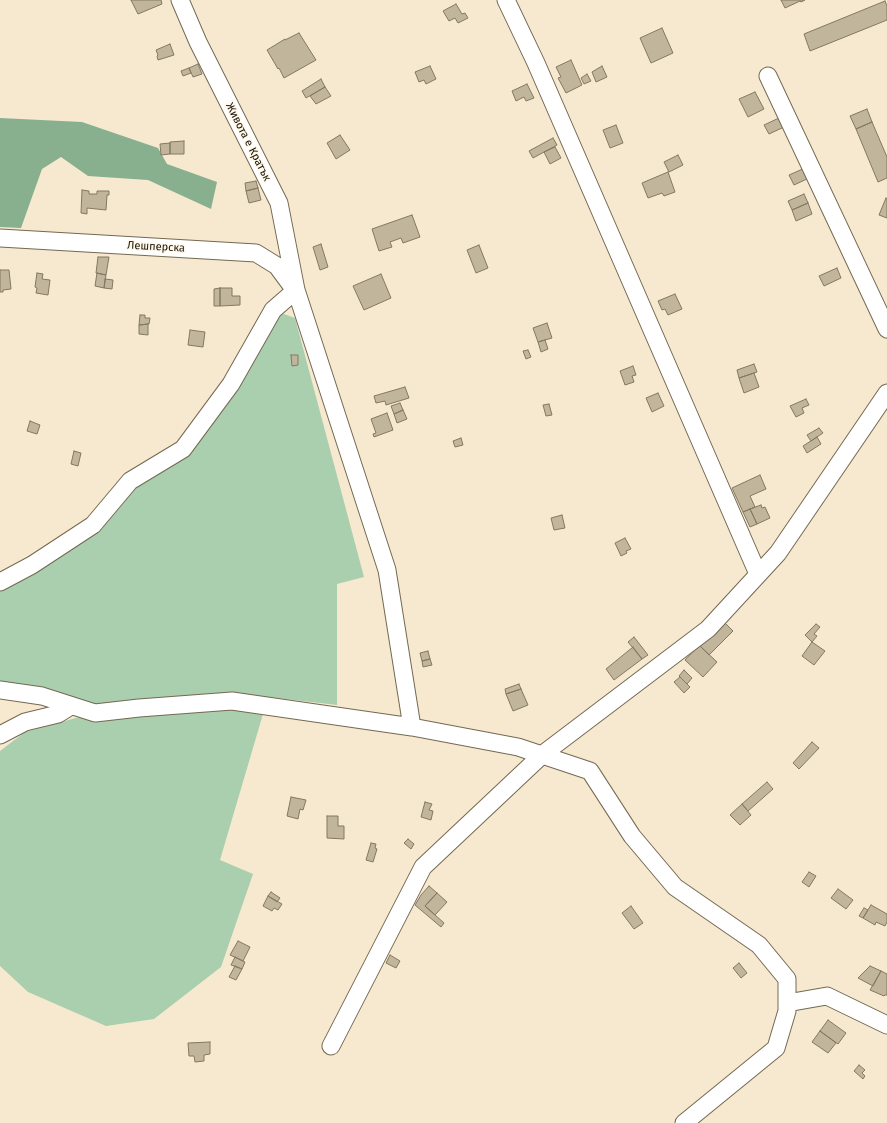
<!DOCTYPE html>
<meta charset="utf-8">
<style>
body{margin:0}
canvas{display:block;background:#f6e9d0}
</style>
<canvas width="887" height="1123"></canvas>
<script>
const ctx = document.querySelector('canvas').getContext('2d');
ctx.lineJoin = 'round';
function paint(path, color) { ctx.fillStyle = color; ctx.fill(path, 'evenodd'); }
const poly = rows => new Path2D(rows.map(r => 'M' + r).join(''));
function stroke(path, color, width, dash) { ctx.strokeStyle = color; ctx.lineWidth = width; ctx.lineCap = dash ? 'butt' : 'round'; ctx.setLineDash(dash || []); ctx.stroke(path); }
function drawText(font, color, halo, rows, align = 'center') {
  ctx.font = font + ' "Fira Sans",sans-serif'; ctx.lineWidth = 3; ctx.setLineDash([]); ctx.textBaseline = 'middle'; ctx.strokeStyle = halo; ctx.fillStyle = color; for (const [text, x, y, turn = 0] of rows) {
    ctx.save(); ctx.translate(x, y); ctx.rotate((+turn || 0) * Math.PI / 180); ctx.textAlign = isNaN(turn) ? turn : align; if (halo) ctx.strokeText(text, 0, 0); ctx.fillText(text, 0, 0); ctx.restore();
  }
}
paint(poly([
 [273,310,295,318,364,577,337,584,337,705,268,697,220,860,253,874,221,967,154,1019,106,1026,28,992,0,966,0,751,25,732,94,713,0,690,0,582,92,525,130,481,183,449]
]), '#a9cfae');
paint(poly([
 [0,118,82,122,158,148,167,164,217,182,211,209,148,180,88,176,61,157,42,169,21,228,0,227]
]), '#88b08e');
const building = poly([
 [131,0,161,0,162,4,138,14,131,0],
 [781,0,805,0,801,2,800,1,785,8,781,0],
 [885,1,887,6,887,20,810,51,804,34,885,1],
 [456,4,462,14,465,13,468,18,458,23,455,18,449,21,443,11,456,4],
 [662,28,673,53,651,63,640,38,662,28],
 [299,33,316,60,284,78,279,68,278,69,267,50,285,39,285,40,299,33],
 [170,44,174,55,158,60,157,56,158,55,156,50,170,44],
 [571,60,582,85,566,93,558,78,561,77,556,67,571,60],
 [198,64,202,74,193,77,189,68,198,64],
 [430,66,436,79,426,84,424,80,419,82,415,72,430,66],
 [602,66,607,77,596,82,592,72,602,66],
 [189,68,191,73,183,76,181,71,189,68],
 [587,74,591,81,584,84,581,78,587,74],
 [321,79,325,87,306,98,302,91,321,79],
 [527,84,534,98,526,101,524,97,516,101,512,91,527,84],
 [325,87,331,96,316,104,310,96,325,87],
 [755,92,764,109,748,117,739,99,755,92],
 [867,109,872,122,856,129,850,116,867,109],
 [779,118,784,127,769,134,764,125,779,118],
 [872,122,887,157,887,178,878,182,856,129,872,122],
 [616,125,623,143,610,148,603,130,616,125],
 [340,135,350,150,336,159,327,143,340,135],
 [553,138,557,145,533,158,529,151,553,138],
 [184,141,184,154,170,154,170,142,184,141],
 [170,143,170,154,161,155,160,144,170,143],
 [555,147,561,158,550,164,544,152,555,147],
 [678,155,683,165,669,172,664,162,678,155],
 [805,168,809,178,794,185,789,175,805,168],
 [668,172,675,192,664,196,662,193,648,198,642,183,668,172],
 [256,181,258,188,246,191,245,183,256,181],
 [258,188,261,200,249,203,246,191,258,188],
 [82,190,89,191,89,194,97,194,97,191,109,191,109,195,107,195,106,210,87,208,87,214,81,213,82,190],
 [804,194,808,203,792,210,788,201,804,194],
 [886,198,887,199,887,218,879,215,886,198],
 [808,203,812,214,796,221,792,210,808,203],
 [412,215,420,237,403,243,401,238,390,242,392,247,379,251,372,229,412,215],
 [321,244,328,267,320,270,313,247,321,244],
 [479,245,488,268,476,273,467,250,479,245],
 [98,257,109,257,106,275,96,273,98,257],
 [837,268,841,278,824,286,819,276,837,268],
 [0,270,9,270,11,289,3,290,3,292,0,292,0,270],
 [37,273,43,274,42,279,50,280,48,295,36,293,37,288,35,287,37,273],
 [97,273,106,275,104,288,95,286,97,273],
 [381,274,391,298,364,310,353,286,381,274],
 [105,279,113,280,112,289,104,288,105,279],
 [220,288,220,306,214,306,214,289,220,288],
 [220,288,232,288,232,296,240,296,240,305,220,306,220,288],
 [675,294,682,309,668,315,665,309,662,310,658,301,675,294],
 [140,315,145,315,145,318,150,318,149,324,139,325,140,315],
 [547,323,552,338,538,342,533,328,547,323],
 [148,324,148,335,139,334,139,325,148,324],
 [190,330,205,332,203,347,188,345,190,330],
 [545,340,548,349,541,352,538,342,545,340],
 [528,350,531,357,526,359,523,351,528,350],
 [291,355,298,355,298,365,292,366,291,355],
 [754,364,757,372,739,378,737,370,754,364],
 [633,366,636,375,632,376,634,382,625,385,620,371,633,366],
 [754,373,759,387,744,393,739,378,754,373],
 [405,387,409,398,386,405,385,401,376,403,374,396,405,387],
 [658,393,664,406,652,412,646,398,658,393],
 [806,399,809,405,802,408,804,413,796,417,790,406,806,399],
 [400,403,403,410,394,414,391,406,400,403],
 [549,404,552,415,546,416,543,405,549,404],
 [403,410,407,419,397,423,394,414,403,410],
 [387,413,393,430,374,437,373,434,376,433,371,419,387,413],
 [30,421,40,425,37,434,27,431,30,421],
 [819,428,823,433,811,441,807,435,819,428],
 [817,437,821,444,807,453,803,446,817,437],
 [461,438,463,445,455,447,453,441,461,438],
 [74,451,81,453,78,466,71,464,74,451],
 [760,475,766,489,750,496,755,507,743,512,732,488,760,475],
 [761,505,762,508,765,507,770,518,757,524,750,509,761,505],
 [750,509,757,524,750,527,743,512,750,509],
 [562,515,565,528,554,530,551,518,562,515],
 [625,538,631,549,626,551,627,553,621,556,615,543,625,538],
 [723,621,733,631,709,655,699,645,723,621],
 [816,624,820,627,814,634,817,636,812,642,805,635,816,624],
 [634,637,648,655,642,659,628,642,634,637],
 [812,642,825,651,814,665,802,656,812,642],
 [699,645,717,662,703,677,685,660,699,645],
 [633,647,642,659,614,680,606,669,633,647],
 [428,651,430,659,422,661,420,653,428,651],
 [430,659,432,665,423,667,422,661,430,659],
 [684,670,692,678,687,684,679,676,684,670],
 [680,677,690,687,684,693,674,682,680,677],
 [519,684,521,689,506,694,505,689,519,684],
 [521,689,528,705,513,711,506,694,521,689],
 [812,742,819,748,799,769,793,763,812,742],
 [767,782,773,789,748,811,742,804,767,782],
 [291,797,306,800,303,810,300,809,298,819,287,816,291,797],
 [425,802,432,804,429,810,433,811,431,820,421,817,425,802],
 [742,804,751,815,740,825,730,815,742,804],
 [327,816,338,816,338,826,344,826,344,839,327,838,327,816],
 [408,839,414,844,411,849,404,843,408,839],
 [371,843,376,844,375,848,377,849,373,862,366,860,371,843],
 [809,872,816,876,809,887,802,882,809,872],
 [429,886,437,893,425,906,444,923,441,927,415,905,421,895,429,886],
 [838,889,853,900,846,909,831,898,838,889],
 [271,892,280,898,277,902,268,896,271,892],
 [437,893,447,902,435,915,425,906,437,893],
 [268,896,282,904,278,910,274,908,272,911,263,906,268,896],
 [871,905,887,914,887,922,885,926,876,922,875,925,863,918,871,905],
 [631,906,643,923,634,929,622,913,631,906],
 [864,908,868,910,863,918,859,916,864,908],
 [238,941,250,947,243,961,230,955,238,941],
 [390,955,400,961,396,968,386,963,390,955],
 [235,957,245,962,242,969,231,965,235,957],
 [739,963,747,973,741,978,733,968,739,963],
 [235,966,242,969,236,980,229,977,235,966],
 [870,966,881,971,873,986,858,978,870,966],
 [881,971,887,974,887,995,885,995,884,996,870,990,881,971],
 [828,1020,846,1033,838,1044,820,1031,828,1020],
 [820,1031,836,1043,828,1053,812,1042,820,1031],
 [210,1042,210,1054,204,1055,204,1061,195,1062,194,1056,189,1056,188,1043,210,1042],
 [859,1065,865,1070,862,1073,865,1076,863,1079,854,1071,859,1065]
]);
paint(building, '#c1b59c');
stroke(building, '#847862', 1);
const minor = poly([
 [180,0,198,42,279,203,296,290,387,570,412,727,518,747,590,771,632,836,675,887,759,945,787,979,787,1011,776,1048,684,1123],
 [506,0,536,63,758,574],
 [768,76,887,329],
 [0,238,256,253,277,266,294,289],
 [0,582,32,565,93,525,130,481,183,449,231,384,273,310,296,290],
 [0,690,42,696,95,713,139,708,232,701,412,727],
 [0,735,25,722,58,714,71,706],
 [787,1003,827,996,887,1025],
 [331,1046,423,867,543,754,708,629,778,553,887,393]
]);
stroke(minor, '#746952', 19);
stroke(minor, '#fff', 17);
drawText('11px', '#18140b', '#fff7e8', [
 ["Живота е Кратък",248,142,63],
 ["Лешперска",156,247,3]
]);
</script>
